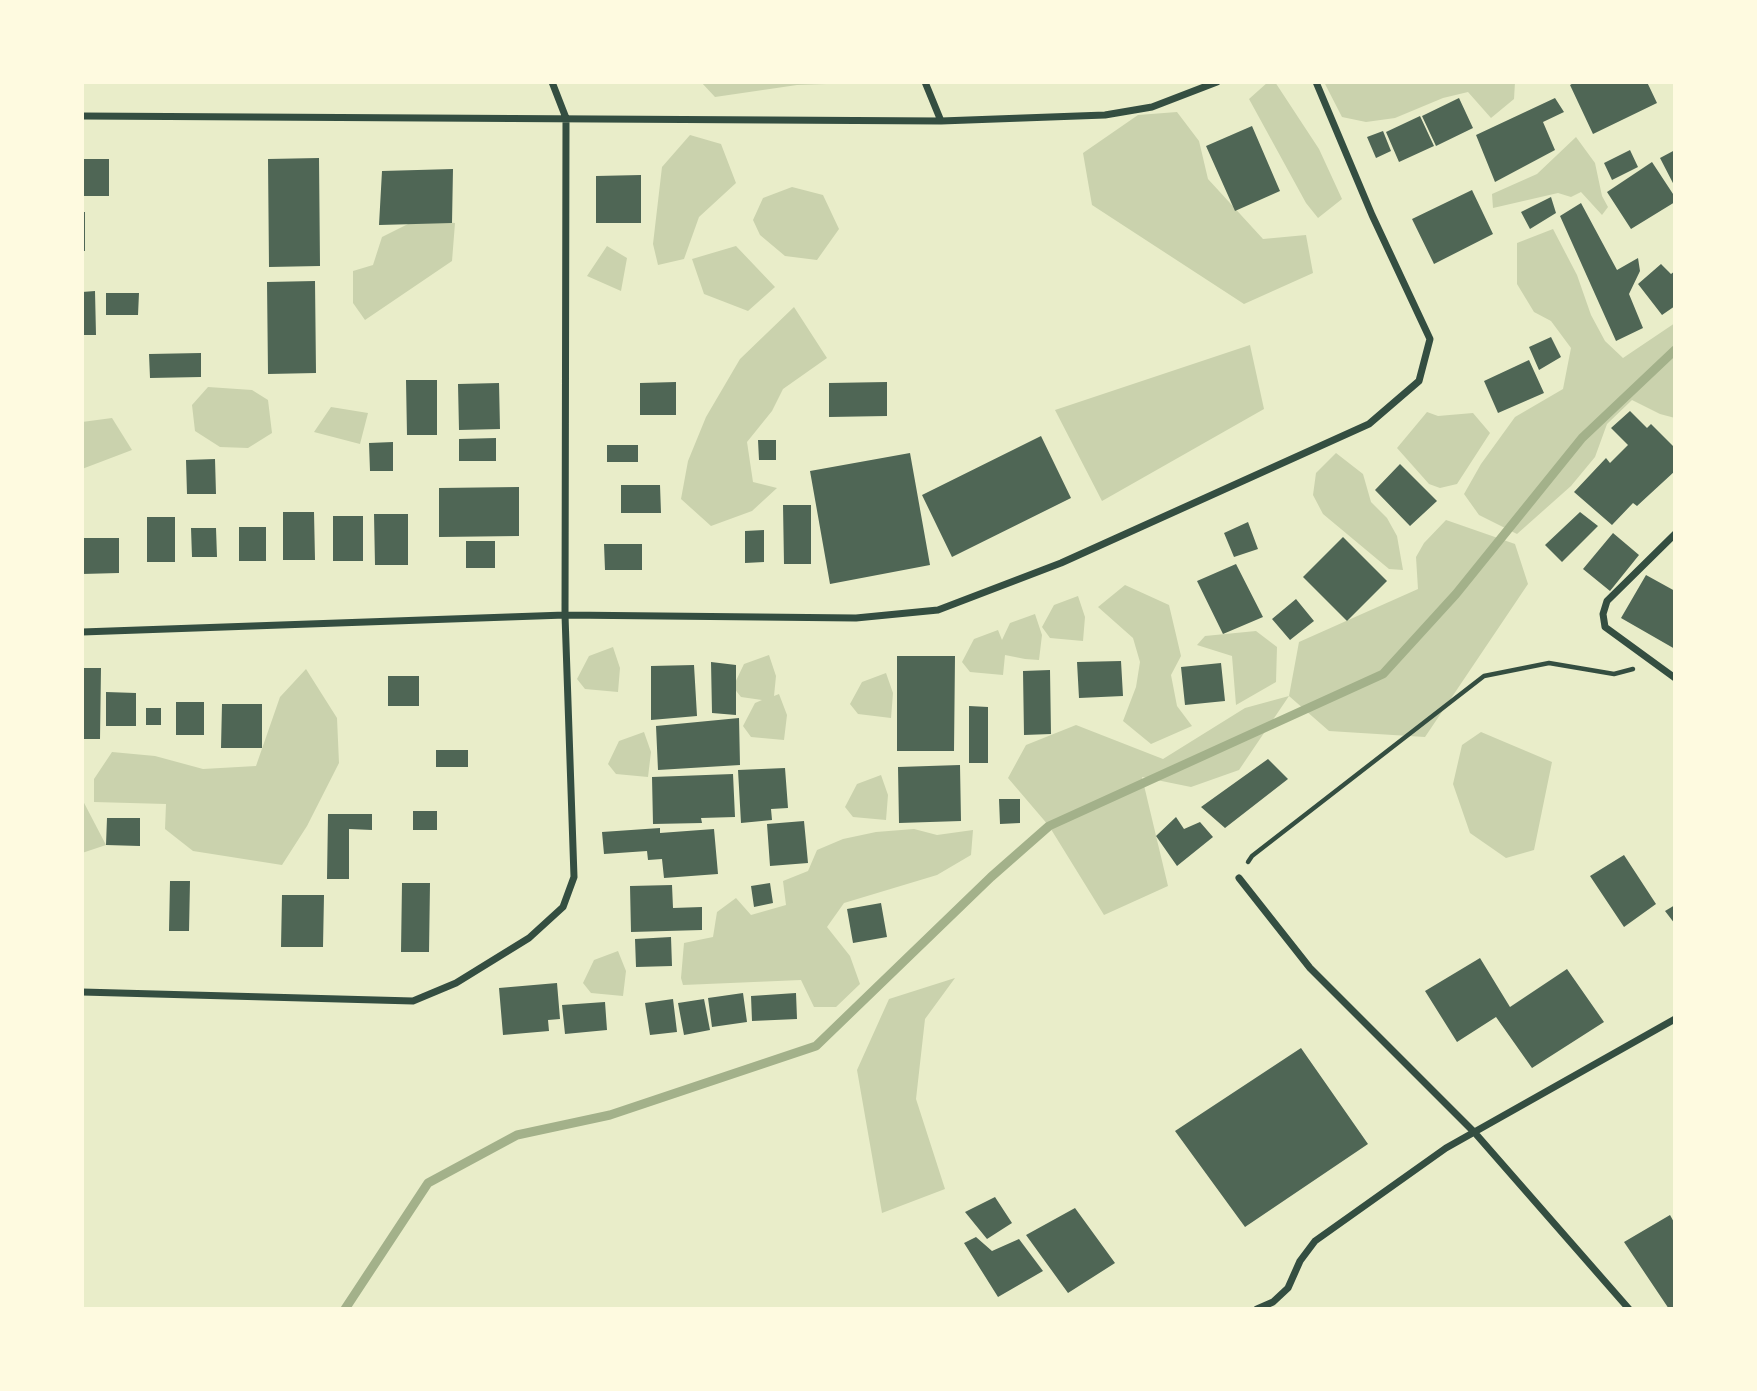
<!DOCTYPE html>
<style>
body{margin:0}
#map{position:relative;width:1757px;height:1391px;overflow:hidden;background:#e9edc9;font-family:Merriweather,serif}
canvas{display:block}
.frame{position:absolute;inset:0;border:84px solid #fefae0;pointer-events:none}
</style>
<div id="map">
<canvas width="1757" height="1391"></canvas>
<div class="frame"></div>
</div>
<script>
const ctx = document.querySelector('canvas').getContext('2d');
ctx.lineJoin = 'round';
function paint(path, color) { ctx.fillStyle = color; ctx.fill(path, 'evenodd'); }
const poly = rows => new Path2D(rows.map(r => 'M' + r).join(''));
function stroke(path, color, width, dash) { ctx.strokeStyle = color; ctx.lineWidth = width; ctx.lineCap = dash ? 'butt' : 'round'; ctx.setLineDash(dash || []); ctx.stroke(path); }
paint(poly([
 [701,82,885,82,797,85,715,97],
 [1268,82,1275,82,1319,149,1342,199,1318,218,1306,203,1249,99],
 [1324,82,1515,82,1514,99,1491,118,1468,92,1443,98,1395,118,1366,122,1342,117],
 [1177,112,1199,141,1208,179,1263,239,1306,235,1313,273,1244,304,1092,205,1083,153,1138,115],
 [690,135,721,144,736,183,699,217,684,259,658,265,653,244,662,167],
 [1576,137,1595,163,1602,196,1608,207,1602,215,1581,192,1571,197,1558,193,1493,208,1492,194,1537,174],
 [792,187,823,195,839,229,817,260,785,256,760,235,753,220,763,198],
 [416,220,455,223,452,261,365,320,353,303,353,271,373,265,382,237],
 [1553,229,1577,275,1591,315,1605,341,1623,358,1675,323,1675,418,1660,414,1632,400,1607,424,1595,457,1571,486,1517,534,1479,515,1464,494,1481,464,1515,417,1563,389,1571,348,1551,321,1534,312,1517,284,1517,243],
 [607,246,627,258,621,291,587,276],
 [736,246,775,287,748,311,704,294,692,259],
 [794,307,827,358,783,389,772,411,747,442,753,482,777,488,752,511,711,526,681,499,688,461,706,417,740,359],
 [1250,345,1264,409,1102,501,1055,410],
 [208,387,252,390,268,400,272,433,248,448,220,447,195,431,192,405],
 [331,407,368,413,360,444,314,432],
 [1427,412,1438,416,1473,413,1490,433,1457,484,1440,488,1429,484,1397,448],
 [112,418,132,450,82,469,82,422],
 [1336,453,1363,474,1371,502,1387,518,1397,536,1403,570,1389,569,1323,514,1313,495,1316,473],
 [1446,520,1515,544,1528,584,1425,737,1329,731,1289,696,1239,770,1191,787,1142,777,1168,886,1104,915,1049,826,1008,778,1026,745,1076,725,1163,759,1245,708,1289,696,1299,642,1418,589,1416,557,1424,543],
 [1125,585,1169,605,1181,656,1171,675,1177,706,1192,726,1151,744,1123,721,1136,687,1140,662,1133,638,1098,607],
 [1078,596,1085,617,1083,641,1050,638,1042,627,1054,605],
 [1035,614,1042,635,1039,660,1025,659,1005,655,1003,675,970,672,962,662,974,639,998,630,1002,640,1010,623],
 [1256,631,1277,647,1276,682,1236,705,1232,656,1197,645,1205,636],
 [613,647,620,668,618,692,585,689,577,679,589,656],
 [769,655,776,676,774,696,779,694,787,715,784,740,751,737,743,726,755,703,762,700,741,697,733,687,744,664],
 [306,669,337,718,339,763,307,826,282,865,193,851,165,829,166,804,94,802,94,779,112,752,155,756,203,769,256,766,280,697],
 [886,673,893,693,891,718,858,714,850,704,862,682],
 [644,732,651,752,648,777,616,774,608,764,619,741],
 [1481,732,1552,762,1534,850,1506,858,1470,833,1453,784,1462,745],
 [881,775,888,795,886,820,853,817,845,807,857,784],
 [82,799,106,845,82,853],
 [914,829,937,835,973,830,971,855,937,875,844,903,827,927,850,956,860,984,836,1007,814,1007,801,980,683,985,681,978,684,943,713,937,717,912,736,898,751,915,786,905,783,881,808,871,817,850,843,839,876,832],
 [618,951,626,971,623,996,591,993,583,983,594,960],
 [955,978,925,1019,916,1099,945,1189,882,1213,857,1070,889,999]
]), '#cad2ad');
stroke(poly([
 [345,1309,428,1183,517,1135,610,1115,816,1046,991,877,1049,826,1383,674,1456,594,1582,438,1675,350]
]), '#a3b18a', 9);
paint(poly([
 [1575,82,1647,82,1657,103,1593,134,1570,85],
 [1459,98,1473,128,1436,146,1422,116],
 [1555,98,1564,112,1543,122,1555,150,1495,182,1476,135],
 [1420,116,1434,146,1399,162,1386,132],
 [1252,126,1280,191,1235,211,1206,146],
 [1383,131,1391,151,1376,158,1367,137],
 [1630,150,1638,167,1612,180,1604,163],
 [1675,150,1675,187,1660,158],
 [319,158,320,266,269,267,268,159],
 [82,159,109,159,109,196,82,196],
 [1652,162,1675,197,1675,202,1631,229,1607,192],
 [453,169,452,223,379,225,382,171],
 [641,175,641,223,596,223,596,176],
 [1472,190,1493,234,1434,264,1412,219],
 [1551,197,1556,213,1530,229,1521,212],
 [1581,203,1617,270,1638,258,1640,271,1629,294,1643,328,1616,341,1560,216],
 [82,212,85,212,85,251,82,251],
 [1661,264,1671,274,1675,271,1675,306,1662,315,1638,284],
 [315,281,316,373,268,374,267,282],
 [95,291,96,335,82,335,82,292],
 [106,293,139,293,138,315,106,315],
 [1551,337,1561,357,1539,370,1529,347],
 [201,353,201,377,150,378,149,354],
 [1529,360,1544,393,1498,413,1484,381],
 [406,380,437,380,437,435,407,435],
 [676,382,676,415,640,415,640,383],
 [887,382,887,416,829,417,829,383],
 [499,383,500,429,459,430,458,384],
 [1630,411,1647,428,1651,424,1675,448,1675,471,1637,506,1633,503,1612,525,1574,492,1606,458,1610,463,1628,445,1611,428],
 [1041,436,1071,498,952,557,922,495],
 [496,438,496,461,459,461,459,439],
 [758,440,776,440,776,460,759,460],
 [393,442,393,471,370,471,369,443],
 [607,445,638,445,638,462,607,462],
 [910,453,930,565,830,584,810,471],
 [215,459,216,494,187,494,186,460],
 [1400,464,1437,501,1410,526,1375,490],
 [621,485,660,485,661,513,621,513],
 [519,487,519,536,439,537,439,488],
 [783,505,811,505,811,564,784,564],
 [283,512,314,512,315,560,283,560],
 [1580,512,1598,526,1562,562,1545,545],
 [374,514,408,514,408,565,375,565],
 [333,516,363,516,363,561,333,561],
 [147,517,175,517,175,562,147,562],
 [1248,522,1258,549,1234,557,1224,533],
 [239,527,266,527,266,561,239,561],
 [191,528,216,528,217,557,192,557],
 [764,530,764,562,745,563,745,531],
 [1613,533,1639,555,1610,591,1583,569],
 [1343,537,1387,581,1347,621,1303,577],
 [82,538,119,538,119,573,82,574],
 [466,541,495,541,495,568,466,568],
 [604,544,642,544,642,570,605,570],
 [1236,564,1263,617,1223,634,1197,581],
 [1646,575,1675,591,1675,649,1621,618],
 [1296,599,1314,621,1290,640,1272,619],
 [897,656,955,656,954,751,897,751],
 [1121,661,1123,696,1079,698,1077,662],
 [711,662,736,665,736,715,712,713],
 [1221,663,1225,701,1185,705,1181,667],
 [694,665,697,716,651,720,651,666],
 [82,668,101,668,100,739,82,739],
 [1050,670,1051,734,1024,735,1023,671],
 [388,676,419,676,419,706,388,706],
 [106,692,136,693,136,726,106,726],
 [176,702,204,702,204,735,176,735],
 [222,704,262,704,262,748,221,748],
 [969,706,988,707,988,763,969,763],
 [146,708,161,708,161,725,146,725],
 [739,718,740,765,658,770,656,726],
 [436,750,468,750,468,767,436,767],
 [1268,759,1288,779,1225,828,1201,807],
 [960,765,961,821,899,823,898,767],
 [785,768,788,808,771,809,772,820,741,823,738,770],
 [733,774,735,817,701,818,702,823,653,824,652,777],
 [999,799,1020,799,1020,823,1000,824],
 [413,811,437,811,437,830,413,830],
 [328,814,372,814,372,830,349,829,349,879,327,879],
 [1176,817,1184,829,1200,822,1213,837,1177,866,1156,836],
 [107,818,140,818,140,846,106,845],
 [804,821,808,863,770,866,767,824],
 [660,828,660,833,714,829,718,874,664,878,662,859,648,860,647,851,604,854,602,832],
 [1624,855,1656,904,1624,927,1590,876],
 [170,881,190,881,189,931,169,931],
 [402,883,430,883,429,952,401,952],
 [770,883,773,903,754,907,751,886],
 [672,885,673,908,702,907,702,930,631,932,630,886],
 [282,895,324,895,323,947,281,947],
 [881,903,887,937,853,943,847,909],
 [1675,905,1675,924,1665,911],
 [671,937,672,966,636,967,635,939],
 [1480,958,1510,1007,1567,969,1604,1022,1532,1068,1496,1017,1457,1042,1425,991],
 [557,983,560,1019,548,1020,549,1031,503,1035,499,988],
 [743,993,747,1022,712,1027,708,998],
 [796,993,797,1019,752,1021,751,996],
 [673,999,677,1032,650,1035,645,1003],
 [704,999,710,1030,684,1035,678,1003],
 [605,1002,607,1030,565,1034,562,1005],
 [1301,1048,1368,1144,1245,1227,1175,1131],
 [995,1197,1012,1223,987,1239,965,1212],
 [1075,1208,1115,1263,1068,1293,1026,1235],
 [1670,1215,1675,1224,1675,1309,1669,1309,1624,1242],
 [976,1237,992,1251,1019,1239,1043,1271,998,1297,964,1243]
]), '#4f6655');
stroke(poly([
 [1248,862,1252,856,1484,676,1549,663,1614,674,1633,669]
]), '#344e41', 4.5);
stroke(poly([
 [925,82,941,121],
 [82,116,941,121,1105,115,1152,107,1217,82],
 [1675,534,1607,601,1603,614,1605,627,1675,678],
 [82,632,565,615,856,618,938,610,1061,563,1369,424,1419,381,1430,339,1372,215,1316,82],
 [1239,878,1310,968,1475,1133,1629,1309],
 [82,992,413,1001,456,983,529,938,563,907,574,877,565,615,566,118,552,82],
 [1257,1309,1273,1302,1288,1288,1300,1261,1315,1241,1446,1148,1675,1019]
]), '#344e41', 7);
</script>
